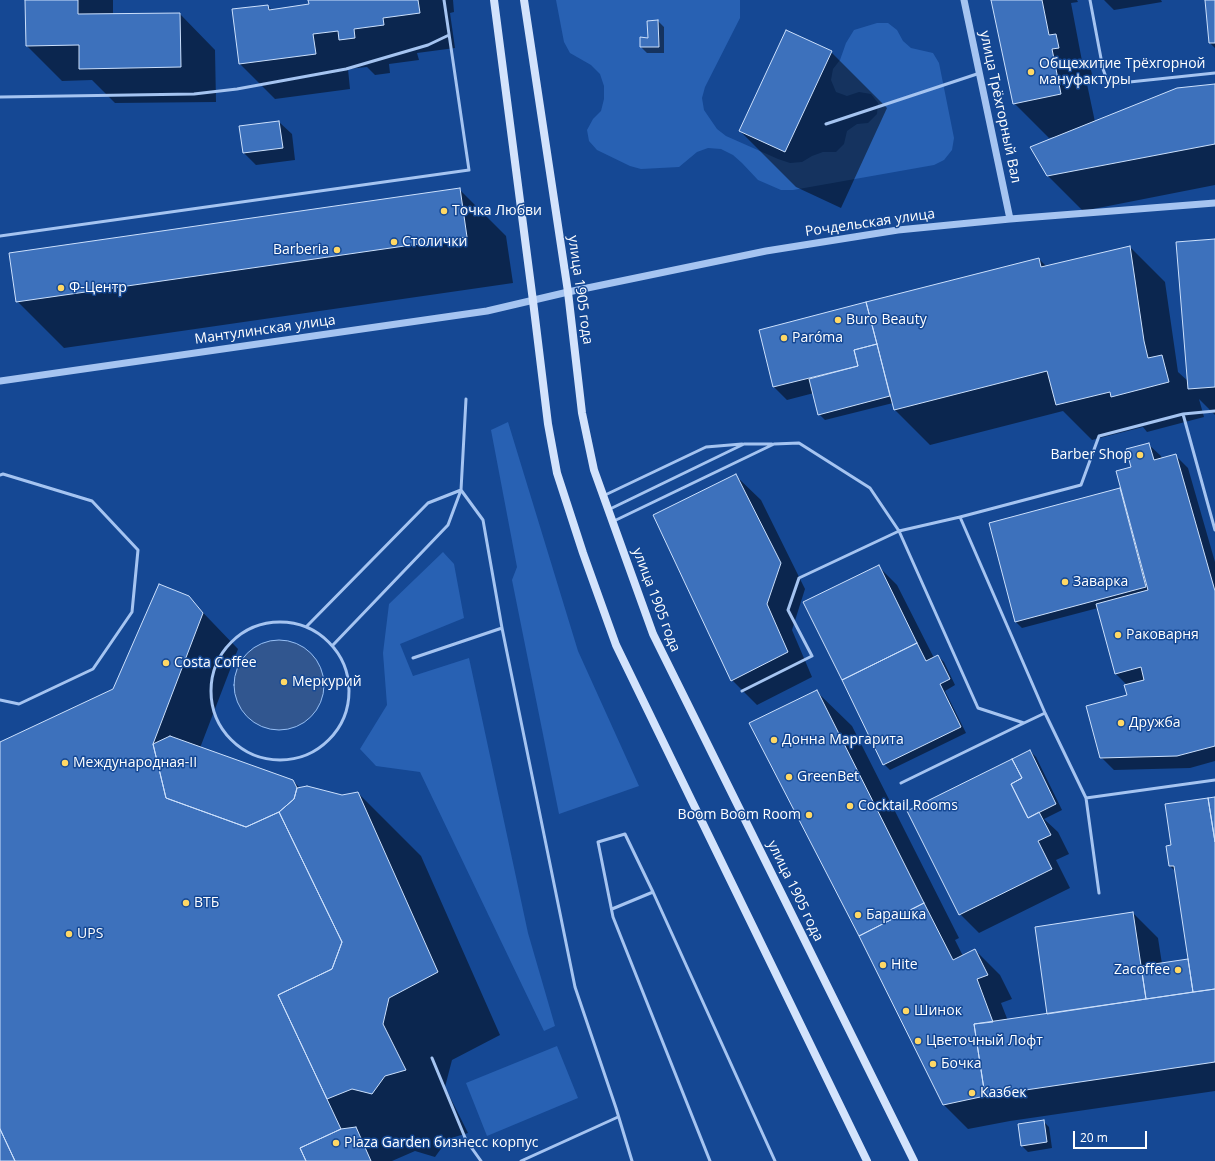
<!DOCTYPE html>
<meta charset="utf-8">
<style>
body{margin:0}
#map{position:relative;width:1215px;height:1161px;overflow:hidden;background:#154894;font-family:"Open Sans",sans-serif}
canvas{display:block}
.scale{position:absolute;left:1073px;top:1131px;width:74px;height:18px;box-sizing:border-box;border:2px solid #fff;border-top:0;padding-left:5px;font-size:12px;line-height:14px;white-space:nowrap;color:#fff;-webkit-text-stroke:3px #154894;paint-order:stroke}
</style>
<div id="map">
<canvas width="1215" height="1161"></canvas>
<div class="scale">20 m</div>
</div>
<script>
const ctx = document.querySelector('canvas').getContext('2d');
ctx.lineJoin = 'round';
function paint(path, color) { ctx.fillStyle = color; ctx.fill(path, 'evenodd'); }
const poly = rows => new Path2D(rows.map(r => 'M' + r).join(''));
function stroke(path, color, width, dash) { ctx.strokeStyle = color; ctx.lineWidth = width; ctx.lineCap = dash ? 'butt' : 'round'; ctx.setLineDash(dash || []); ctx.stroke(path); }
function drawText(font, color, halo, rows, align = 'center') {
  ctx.font = font + ' "Open Sans",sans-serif'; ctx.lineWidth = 3; ctx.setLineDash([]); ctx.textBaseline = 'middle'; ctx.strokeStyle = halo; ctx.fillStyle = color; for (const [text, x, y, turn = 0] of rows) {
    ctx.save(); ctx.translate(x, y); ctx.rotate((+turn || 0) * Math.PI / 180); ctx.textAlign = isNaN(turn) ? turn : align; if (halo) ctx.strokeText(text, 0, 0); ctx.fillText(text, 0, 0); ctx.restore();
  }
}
paint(poly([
 [556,0,740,0,740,18,705,87,702,98,704,110,717,129,726,136,778,159,790,163,802,162,812,156,823,152,836,152,844,144,847,131,857,124,868,123,877,114,878,103,871,94,859,92,847,96,836,92,831,80,833,69,840,60,846,43,854,30,877,23,888,23,897,30,903,41,911,48,933,53,939,63,954,138,952,150,944,160,934,165,793,190,781,190,758,180,742,163,733,155,721,149,708,148,697,152,679,167,641,169,630,166,597,150,589,141,587,130,593,119,601,111,604,99,604,86,600,74,591,65,570,53,564,42],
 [508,422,578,651,639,786,559,814,512,580,517,567,491,430],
 [443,552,454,564,464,618,400,644,413,676,469,658,528,933,555,1026,544,1031,420,772,376,766,360,749,387,705,383,653,389,604],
 [557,1046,578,1098,487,1136,466,1083]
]), '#2861b3');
const water = poly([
 '234 685a45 45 0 1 1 90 0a45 45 0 1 1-90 0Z'
]);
paint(water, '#31568f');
stroke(water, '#97bff4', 1);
paint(poly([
 [26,0,113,0,113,15,180,14,215,50,216,102,115,103,92,80,62,81,27,46],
 [309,0,453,0,454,12,450,13,455,48,417,53,419,60,389,64,390,73,375,75,367,67,348,69,350,89,275,99,240,64,268,6,272,10,310,5],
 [993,0,1077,0,1078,2,1071,3,1082,61,1091,70,1094,83,1087,84,1095,122,1215,85,1215,185,1083,211,1048,176,1054,137,1049,138,1014,103],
 [1104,0,1161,0,1162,2,1114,10],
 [1206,0,1215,0,1215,48,1210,43],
 [658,21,664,27,664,53,647,53,641,47,649,39],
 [831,52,887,108,841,208,796,187,740,131],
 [279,122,292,134,295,160,256,165,244,153],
 [459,189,506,236,513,283,64,348,17,301],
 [1215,240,1215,415,1199,399,1204,417,1147,432,1143,427,1092,440,1063,411,930,445,895,410,893,403,825,420,819,414,814,393,787,400,774,387,760,330,1039,259,1047,267,1130,247,1165,282,1178,372,1189,382],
 [1148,444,1161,456,1162,459,1175,455,1188,468,1215,562,1215,761,1190,768,1114,770,1101,757,1128,696,1128,686,1116,674,1098,608,1022,628,1016,622,990,524,1119,490,1122,493,1133,468],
 [736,476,761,500,805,589,792,630,812,677,757,705,732,680],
 [878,566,897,585,934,658,938,656,944,662,955,685,945,691,966,733,890,770,884,764],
 [188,597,238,649,200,748,293,781,300,788,342,796,358,793,421,856,500,1035,452,1060,445,1087,468,1133,448,1139,435,1157,415,1151,392,1161,0,1161,0,743,114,690],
 [816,691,852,726,959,938,955,940,963,956,975,950,1000,975,1012,999,1001,1003,1008,1021,1048,1014,1133,913,1158,938,1162,964,1189,960,1176,872,1170,866,1172,846,1215,798,1215,1091,1010,1121,968,1129,944,1105],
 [1030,751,1036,757,1062,810,1044,819,1058,832,1069,854,1056,860,1070,888,979,933,960,914],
 [1043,1121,1049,1127,1052,1148,1028,1152,1022,1146]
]), '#0007');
const building = poly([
 [25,0,78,0,78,14,180,13,181,67,79,69,79,45,26,46,25,0],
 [308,0,418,0,420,13,383,18,384,25,354,29,355,38,339,40,338,31,313,34,316,54,239,64,232,9,268,5,269,10,309,4,308,0],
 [991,0,1042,0,1049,35,1056,34,1059,48,1052,49,1061,94,1013,104,991,0],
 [1205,0,1215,0,1215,43,1209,43,1205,0],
 [658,20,659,47,640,47,640,37,648,38,647,21,658,20],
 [786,30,832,51,785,152,739,131,786,30],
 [1215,84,1215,144,1047,176,1030,147,1177,88,1215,84],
 [279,121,283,148,243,153,239,126,279,121],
 [460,188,467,237,16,302,9,253,460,188],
 [1215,239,1215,387,1188,389,1176,242,1215,239],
 [1130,246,1144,341,1148,358,1162,355,1169,382,1111,397,1110,392,1056,405,1047,371,894,410,866,302,1039,258,1041,267,1130,246],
 [866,302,877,344,854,350,858,366,773,387,759,330,866,302],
 [877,344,890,396,818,415,809,379,858,366,854,350,877,344],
 [1149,443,1154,460,1176,454,1215,591,1215,746,1177,756,1100,758,1086,706,1127,695,1124,685,1144,680,1141,667,1115,674,1096,604,1148,590,1116,471,1131,467,1126,449,1149,443],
 [736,474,781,563,767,604,788,652,731,681,653,515,736,474],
 [1120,488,1146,587,1015,622,989,523,1120,488],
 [879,565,917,643,842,680,803,602,879,565],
 [159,584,189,596,203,613,153,744,166,798,246,827,279,812,342,942,332,969,278,995,341,1129,300,1148,306,1161,15,1161,0,1129,0,742,113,689,159,584],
 [917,643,926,661,938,655,950,679,940,684,961,727,883,765,842,680,917,643],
 [817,690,924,903,859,936,749,723,817,690],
 [170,736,293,780,297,788,294,799,279,812,246,827,166,798,153,744,170,736],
 [1030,750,1056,804,1028,818,1011,784,1022,778,1012,759,1030,750],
 [1012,759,1022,778,1011,784,1028,818,1039,812,1051,835,1038,841,1052,869,959,915,907,811,1012,759],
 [307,786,342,795,358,792,438,972,389,998,383,1024,406,1070,385,1076,372,1094,352,1089,327,1099,278,995,332,969,342,942,279,812,294,799,297,788,307,786],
 [1215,797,1215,842,1208,798,1215,797],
 [1208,798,1215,842,1215,989,1193,992,1174,866,1169,866,1166,846,1171,845,1165,804,1208,798],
 [924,903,953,960,975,949,988,975,977,979,993,1022,974,1024,985,1096,943,1105,859,936,924,903],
 [1133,912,1146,999,1047,1014,1035,927,1133,912],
 [1188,959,1193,992,1146,999,1141,966,1188,959],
 [1215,989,1215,1062,985,1096,974,1024,1215,989],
 [1044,1120,1047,1142,1021,1146,1018,1124,1044,1120],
 [356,1127,371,1161,306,1161,300,1148,341,1129,356,1127],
 [0,1129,15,1161,0,1161,0,1129]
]);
paint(building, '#3d71bc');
stroke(building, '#cce0fc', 1);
stroke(poly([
 [1090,0,1103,69,1107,80,1120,83,1215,73],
 [0,97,194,94,237,89,346,69,428,45,449,35],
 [826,124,980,73],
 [0,236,469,170,444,0],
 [1183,414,1215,530],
 [0,475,3,474,92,501,138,550,132,612,93,669,19,704,0,700],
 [461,490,483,520,502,628,575,987,616,1108,632,1161],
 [603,496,706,447,742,444],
 [610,509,744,444,772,444],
 [960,517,1045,713],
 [614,521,774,444,799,443,870,488,899,531,960,517,1081,485,1099,436,1183,414,1215,411],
 '211 691a69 69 0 1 1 138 0a69 69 0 1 1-138 0Z',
 [307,626,428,503,461,490],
 [333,645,448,525,461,490,466,399],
 [413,658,502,628],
 [742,691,812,656,788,610,799,578,899,531,978,708,1024,723,1045,713,1086,798,1099,893],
 [901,783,1024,723],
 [1086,798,1215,780],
 [612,909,653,892],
 [432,1058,466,1140,481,1161],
 [521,1161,618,1117],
 [710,1161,613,917,598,842,625,834,653,892,775,1161]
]), '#a5c4f1', 3);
stroke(poly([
 [964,0,1010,219],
 [0,381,487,311,568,292,766,251,898,230,1010,219,1215,203]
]), '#a5c4f1', 7);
stroke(poly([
 [494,0,533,301,548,424,557,473,583,553,616,645,867,1161],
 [524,0,568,292,582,413,594,470,653,634,914,1161]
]), '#d3e3fc', 8);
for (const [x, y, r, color] of [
 [1031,72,4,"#ffd865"],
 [444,211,4,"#ffd865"],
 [394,242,4,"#ffd865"],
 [337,250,4,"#ffd865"],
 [61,288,4,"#ffd865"],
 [838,320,4,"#ffd865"],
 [784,338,4,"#ffd865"],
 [1140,455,4,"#ffd865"],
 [1065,582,4,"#ffd865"],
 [1118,635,4,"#ffd865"],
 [166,663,4,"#ffd865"],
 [284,682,4,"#ffd865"],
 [1121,723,4,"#ffd865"],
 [774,740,4,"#ffd865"],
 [65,763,4,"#ffd865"],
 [789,777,4,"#ffd865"],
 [850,806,4,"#ffd865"],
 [809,815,4,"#ffd865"],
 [186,903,4,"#ffd865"],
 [858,915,4,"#ffd865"],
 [69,934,4,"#ffd865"],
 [883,965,4,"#ffd865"],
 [1178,970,4,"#ffd865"],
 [906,1011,4,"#ffd865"],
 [918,1041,4,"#ffd865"],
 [933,1064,4,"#ffd865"],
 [972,1093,4,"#ffd865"],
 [336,1143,4,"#ffd865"]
]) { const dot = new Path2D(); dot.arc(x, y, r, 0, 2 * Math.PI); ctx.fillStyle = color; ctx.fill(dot); stroke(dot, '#154894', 1.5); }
drawText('14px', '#fff', '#154894', [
 ["Общежитие Трёхгорной",1039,64],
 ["мануфактуры",1039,80],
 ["Точка Любви",452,211],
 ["Столички",402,242],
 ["Barberia",329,250,"right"],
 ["Ф-Центр",69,288],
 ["Buro Beauty",846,320],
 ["Paróma",792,338],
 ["Barber Shop",1132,455,"right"],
 ["Заварка",1073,582],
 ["Раковарня",1126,635],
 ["Costa Coffee",174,663],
 ["Меркурий",292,682],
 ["Дружба",1129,723],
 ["Донна Маргарита",782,740],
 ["Международная-II",73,763],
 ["GreenBet",797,777],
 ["Cocktail Rooms",858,806],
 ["Boom Boom Room",801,815,"right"],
 ["ВТБ",194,903],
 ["Барашка",866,915],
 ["UPS",77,934],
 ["Hite",891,965],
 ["Zacoffee",1170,970,"right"],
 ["Шинок",914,1011],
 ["Цветочный Лофт",926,1041],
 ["Бочка",941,1064],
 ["Казбек",980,1093],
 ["Plaza Garden бизнесс корпус",344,1143]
], 'left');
drawText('14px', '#fff', '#154894', [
 ["улица Трёхгорный Вал",1000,107,78],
 ["Рочдельская улица",870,223,-8],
 ["улица 1905 года",580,290,82],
 ["Мантулинская улица",265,330,-8],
 ["улица 1905 года",656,600,69],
 ["улица 1905 года",795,891,64]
]);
</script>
